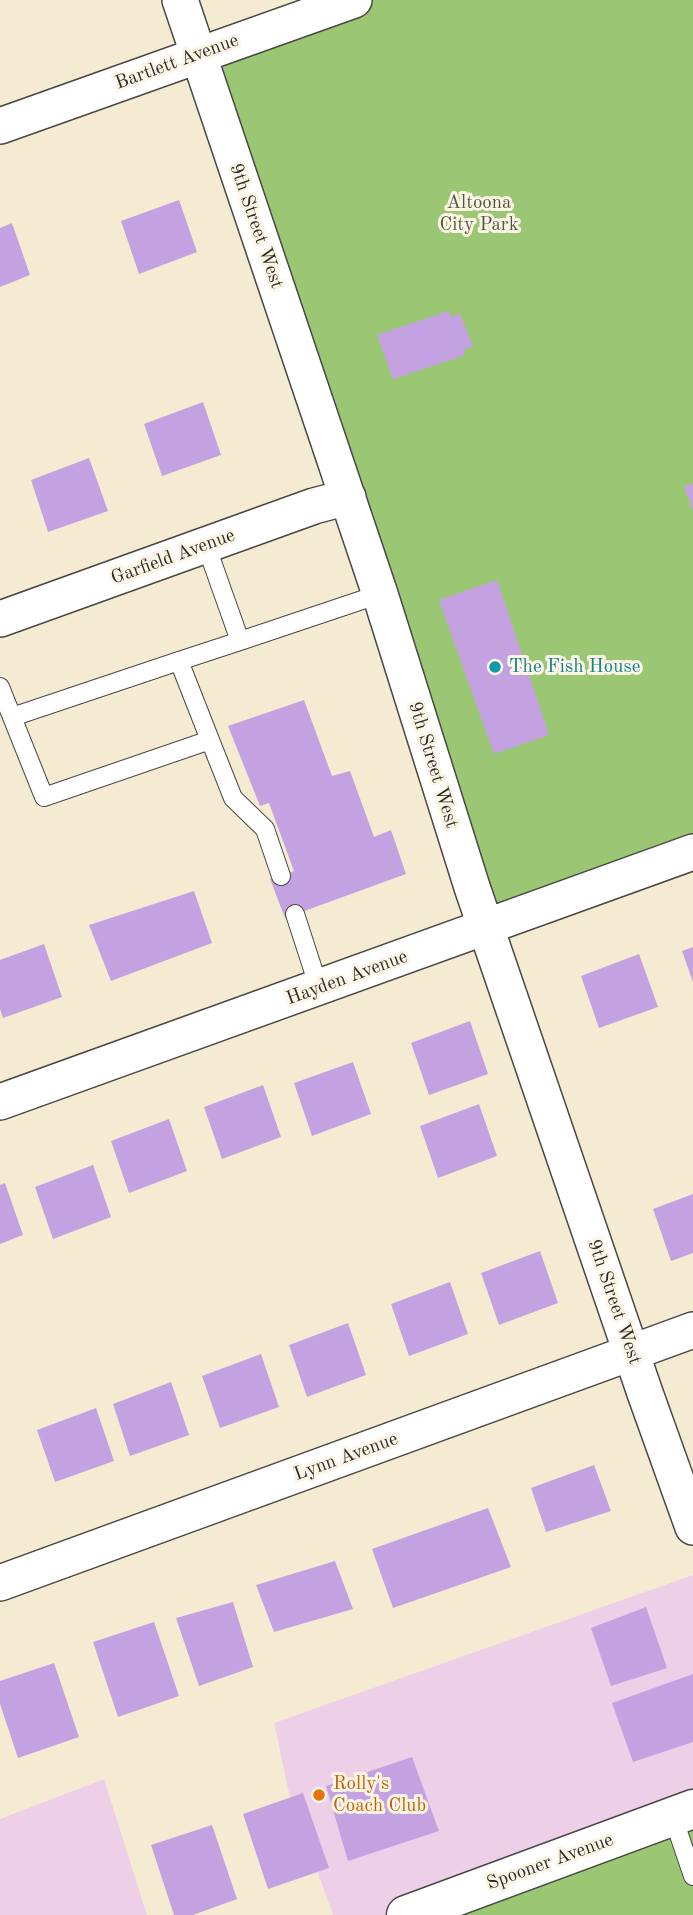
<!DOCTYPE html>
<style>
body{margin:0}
canvas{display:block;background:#f5ebd3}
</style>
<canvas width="693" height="1915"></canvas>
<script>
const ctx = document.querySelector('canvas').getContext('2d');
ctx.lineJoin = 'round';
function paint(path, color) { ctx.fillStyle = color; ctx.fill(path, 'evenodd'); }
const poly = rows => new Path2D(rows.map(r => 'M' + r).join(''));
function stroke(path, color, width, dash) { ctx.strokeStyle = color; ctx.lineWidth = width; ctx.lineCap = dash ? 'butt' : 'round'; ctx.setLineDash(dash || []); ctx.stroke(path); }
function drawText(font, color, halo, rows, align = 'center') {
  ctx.font = font + ' "Old Standard TT",serif'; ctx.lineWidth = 6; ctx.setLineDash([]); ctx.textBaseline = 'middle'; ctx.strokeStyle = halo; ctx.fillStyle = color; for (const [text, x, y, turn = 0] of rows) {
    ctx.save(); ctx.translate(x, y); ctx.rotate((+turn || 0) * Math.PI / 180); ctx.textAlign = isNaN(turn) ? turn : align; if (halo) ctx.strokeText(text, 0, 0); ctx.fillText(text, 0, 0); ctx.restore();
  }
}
paint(poly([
 [693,1575,693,1809,406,1915,333,1915,289,1793,274,1723],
 [104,1779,147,1915,0,1915,0,1819]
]), '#edd0e8');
paint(poly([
 [354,0,693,0,693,852,486,929,199,54],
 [693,1810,693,1915,404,1915]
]), '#9bc774');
paint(poly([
 [179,200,197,252,139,274,121,221],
 [12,223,30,275,0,287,0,228],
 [449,311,451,317,460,314,473,347,463,350,465,355,393,379,377,335],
 [203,402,221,455,162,476,144,424],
 [89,458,108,511,48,532,31,480],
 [693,483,693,511,684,487],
 [497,580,549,735,494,754,439,600],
 [304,700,332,776,350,771,374,837,391,830,406,874,285,918,270,879,294,871,269,803,260,806,228,726],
 [194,891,212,943,111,981,89,925],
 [44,944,62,997,3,1018,0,1009,0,960],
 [693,947,693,982,682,951],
 [639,954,658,1007,599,1028,581,976],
 [470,1021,488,1074,429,1095,411,1043],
 [353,1062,371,1114,312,1136,294,1083],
 [263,1085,281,1137,222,1159,204,1107],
 [479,1104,497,1156,438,1178,420,1126],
 [169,1119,187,1171,129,1193,111,1141],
 [93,1165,111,1217,53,1239,35,1187],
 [5,1183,23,1235,0,1244,0,1185],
 [693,1194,693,1253,671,1261,653,1209],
 [540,1251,558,1303,499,1325,481,1273],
 [450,1282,468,1334,409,1356,391,1304],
 [348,1323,366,1375,307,1397,289,1345],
 [261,1354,279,1407,220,1428,202,1376],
 [171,1382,189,1435,130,1456,113,1404],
 [96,1408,114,1461,55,1482,37,1430],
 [594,1465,611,1511,546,1532,531,1488],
 [488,1508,511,1567,393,1608,372,1549],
 [335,1561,353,1609,274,1632,256,1585],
 [233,1602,253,1667,199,1686,176,1618],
 [646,1607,667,1668,611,1686,591,1628],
 [154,1622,179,1696,118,1717,93,1642],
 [54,1663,79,1737,18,1758,0,1704,0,1681],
 [693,1674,693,1742,633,1762,612,1703],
 [412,1757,439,1831,348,1861,326,1786],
 [303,1793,329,1868,268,1889,243,1814],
 [212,1825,237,1899,193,1915,174,1915,151,1845]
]), '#c4a2e1');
const service = poly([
 [240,641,380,594],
 [0,687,12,717,179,661],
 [12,717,44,797,210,740,179,661,240,641,206,545],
 [210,740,233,798,265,829,281,876],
 [295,914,319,988],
 [673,1817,693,1876]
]);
const minor = poly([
 [180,0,380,594,472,887,645,1393,693,1527],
 [0,126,354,0],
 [0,619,314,506,348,497],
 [0,1102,693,852],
 [0,1583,693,1330]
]);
const tertiary = poly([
 [406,1915,693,1809]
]);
stroke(service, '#494844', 20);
stroke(minor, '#494844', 38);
stroke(tertiary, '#494844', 41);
stroke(service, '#fff', 18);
stroke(minor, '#fff', 35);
stroke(tertiary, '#fff', 38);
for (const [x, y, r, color] of [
 [495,667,7,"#0f9aa8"],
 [319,1795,7,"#e8710a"]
]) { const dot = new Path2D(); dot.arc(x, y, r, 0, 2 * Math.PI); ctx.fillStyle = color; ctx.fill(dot); stroke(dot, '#fcf5e5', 2.5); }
drawText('19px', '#2b2b2b', '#fcf5e5', [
 ["Bartlett Avenue",177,62,-20],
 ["9th Street West",256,226,71],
 ["Garfield Avenue",173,557,-20],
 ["9th Street West",433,765,73],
 ["Hayden Avenue",347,978,-20],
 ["9th Street West",614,1302,71],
 ["Lynn Avenue",346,1457,-20],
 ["Spooner Avenue",550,1862,-20]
]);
drawText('19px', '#4d5a41', '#fcf5e5', [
 ["Altoona",479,203],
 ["City Park",479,225]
]);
drawText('19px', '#0d838f', '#fcf5e5', [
 ["The Fish House",509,667]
], 'left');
drawText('19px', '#c56008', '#fcf5e5', [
 ["Rolly's",333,1784],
 ["Coach Club",333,1806]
], 'left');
</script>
